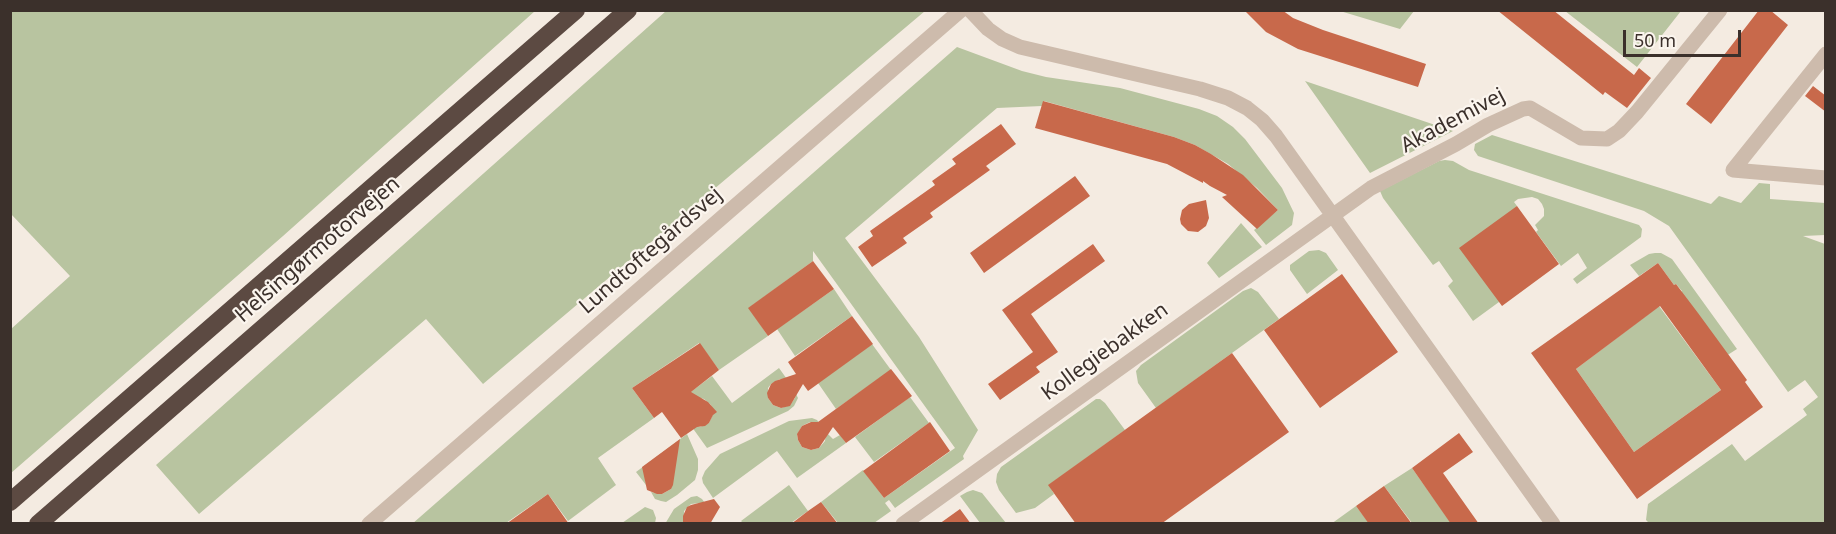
<!DOCTYPE html>
<meta charset="utf-8">
<style>
body{margin:0}
#map{position:relative;width:1836px;height:534px;overflow:hidden;background:#f4ebe1;font-family:"Noto Sans",sans-serif}
canvas{display:block}
.frame{position:absolute;inset:0;border:12px solid #3b302b;pointer-events:none}
.scale{position:absolute;left:1623px;top:30px;width:118px;height:27px;box-sizing:border-box;border:3px solid #3b302b;border-top:0;padding-left:8px;font-size:18px;line-height:21px;white-space:nowrap;color:#3b302b;-webkit-text-stroke:4px #fbf5ee;paint-order:stroke}
</style>
<div id="map">
<canvas width="1836" height="534"></canvas>
<div class="frame"></div>
<div class="scale">50 m</div>
</div>
<script>
const ctx = document.querySelector('canvas').getContext('2d');
ctx.lineJoin = 'round';
function paint(path, color) { ctx.fillStyle = color; ctx.fill(path, 'evenodd'); }
const poly = rows => new Path2D(rows.map(r => 'M' + r).join(''));
function stroke(path, color, width, dash) { ctx.strokeStyle = color; ctx.lineWidth = width; ctx.lineCap = dash ? 'butt' : 'round'; ctx.setLineDash(dash || []); ctx.stroke(path); }
function drawText(font, color, halo, rows, align = 'center') {
  ctx.font = font + ' "Noto Sans",sans-serif'; ctx.lineWidth = 4.5; ctx.setLineDash([]); ctx.textBaseline = 'middle'; ctx.strokeStyle = halo; ctx.fillStyle = color; for (const [text, x, y, turn = 0] of rows) {
    ctx.save(); ctx.translate(x, y); ctx.rotate((+turn || 0) * Math.PI / 180); ctx.textAlign = isNaN(turn) ? turn : align; if (halo) ctx.strokeText(text, 0, 0); ctx.fillText(text, 0, 0); ctx.restore();
  }
}
paint(poly([
 [10,11,11,10,535,11,283,236,11,473,11,329,70,276,11,214],
 [666,11,925,11,483,384,426,319,199,514,156,465],
 [1340,11,1414,11,1400,29],
 [1565,11,1681,11,1637,67],
 [957,47,1022,71,1046,77,1120,88,1199,109,1217,116,1233,127,1245,139,1282,188,1294,213,1292,225,1266,245,1254,230,1278,210,1257,188,1228,164,1195,145,1174,137,1044,101,1042,106,997,108,845,238,919,337,978,430,963,456,964,459,895,508,889,500,885,503,891,511,874,523,838,523,821,502,863,470,884,498,955,448,813,251,813,261,749,308,768,336,719,370,699,343,632,388,654,418,598,458,616,485,568,521,548,494,506,523,412,524],
 [1305,81,1453,131,1370,173],
 [1492,135,1711,204,1719,196,1741,203,1759,183,1770,184,1770,199,1825,203,1825,235,1803,236,1825,244,1825,523,1649,523,1646,520,1648,504,1732,444,1745,461,1807,415,1803,409,1818,397,1805,380,1788,392,1669,226,1644,211,1478,156,1474,150,1475,144],
 [1445,160,1453,161,1469,170,1639,225,1642,229,1641,237,1577,284,1573,279,1587,268,1578,253,1561,266,1536,232,1538,230,1535,225,1544,216,1544,209,1542,204,1538,199,1532,197,1518,199,1514,202,1517,206,1499,302,1473,321,1448,286,1453,281,1439,261,1433,265,1383,198,1380,191,1439,161],
 [1241,223,1262,247,1219,278,1207,263],
 [1319,250,1326,253,1338,270,1307,294,1290,270,1290,265,1309,251],
 [1655,253,1661,253,1672,259,1737,349,1726,356,1680,293,1682,291,1676,284,1674,285,1658,263,1639,276,1630,265,1649,254],
 [1251,288,1258,292,1279,319,1156,408,1138,383,1136,371,1141,365,1243,291],
 [834,289,852,316,795,356,777,329],
 [1659,306,1721,390,1634,452,1576,369],
 [872,344,891,370,836,409,818,383],
 [779,368,789,382,780,379,771,384,768,388,768,398,773,405,781,408,790,405,795,398,796,394,798,398,794,406,788,411,707,448,689,423,700,427,709,423,713,414,711,405,704,399,700,398,676,403,712,376,732,403],
 [910,397,929,423,874,462,855,437],
 [1096,399,1100,399,1105,403,1125,430,1049,485,1054,494,1035,508,1016,513,999,490,996,482,997,474,1001,467],
 [812,418,817,420,821,425,810,422,802,426,797,435,798,440,802,447,811,450,819,448,825,441,826,432,833,439,840,435,846,443,797,478,777,451,713,498,703,483,702,478,705,471,720,454,789,421],
 [687,434,698,459,698,470,695,480,677,495,666,502,661,501,655,499,651,492,662,494,671,489,645,476,646,485,636,472],
 [1412,468,1451,523,1412,523,1384,486],
 [789,485,808,511,791,523,743,523,741,521],
 [973,490,982,493,1006,523,980,523,960,496,967,492],
 [697,496,702,499,707,506,700,503,691,504,684,511,684,523,665,524,674,509,691,497],
 [1356,506,1369,523,1331,524],
 [645,507,653,510,656,518,655,523,622,523]
]), '#b8c4a0');
paint(poly([
 [1244,10,1282,10,1293,18,1323,30,1426,64,1418,87,1298,49,1266,32],
 [1497,10,1553,10,1634,75,1639,68,1651,78,1627,108,1605,92,1603,95],
 [1759,10,1770,10,1788,25,1711,124,1686,104],
 [1813,86,1826,96,1826,112,1805,96],
 [1043,101,1174,137,1195,145,1211,154,1243,175,1278,210,1257,229,1222,197,1227,195,1210,186,1203,181,1203,183,1167,164,1035,128],
 [1001,124,1016,144,986,166,990,170,930,213,933,217,903,238,907,243,872,267,858,247,873,236,870,231,935,185,932,181,956,164,952,159],
 [1075,176,1090,196,984,273,970,253],
 [1206,200,1209,218,1206,226,1198,232,1188,231,1181,224,1180,219,1182,210,1189,204],
 [1517,206,1559,264,1502,306,1459,248],
 [1093,244,1105,261,1031,314,1058,352,1036,367,1040,372,1000,400,988,384,1033,352,1002,310],
 [813,261,834,289,768,336,748,308],
 [1658,263,1674,285,1676,284,1698,313,1747,380,1745,382,1763,407,1637,499,1531,353],
 [1660,306,1721,390,1634,452,1576,369],
 [1342,274,1398,352,1320,408,1264,330],
 [852,316,873,344,808,391,803,384,790,406,781,408,773,405,768,398,767,393,771,384,775,381,796,374,788,362],
 [700,343,719,370,691,392,708,402,717,412,713,415,709,423,705,426,697,427,681,438,662,412,654,418,632,388],
 [1232,353,1289,432,1161,524,1076,524,1048,485],
 [891,369,912,396,846,443,833,427,819,448,811,450,802,447,798,440,797,434,802,426,811,422,818,422],
 [930,422,950,451,884,498,863,471],
 [1459,433,1473,452,1443,473,1479,524,1451,524,1412,468],
 [680,439,673,485,671,489,662,494,657,494,647,490,642,467],
 [1384,486,1412,524,1369,524,1356,506],
 [548,494,569,524,506,524],
 [714,499,720,507,710,524,683,524,683,516,687,507,691,505],
 [821,502,838,524,791,524,808,511],
 [960,509,971,524,939,524]
]), '#c8694b');
stroke(poly([
 [970,10,988,29,1002,39,1020,47,1200,89,1228,98,1247,108,1262,120,1276,136,1553,524],
 [1826,54,1733,170,1826,178],
 [369,524,961,10],
 [903,524,1371,188,1456,144,1488,125,1523,109,1530,108,1581,138,1607,139,1619,131,1637,112,1720,10]
]), '#cdbbac', 15);
stroke(poly([
 [10,502,576,10],
 [38,524,628,10]
]), '#5c4a42', 18);
drawText('21px', '#3b302b', '#fbf5ee', [
 ["Akademivej",1453,121,-28],
 ["Helsingørmotorvejen",318,250,-41],
 ["Lundtoftegårdsvej",651,251,-41],
 ["Kollegiebakken",1105,352,-36]
]);
</script>
